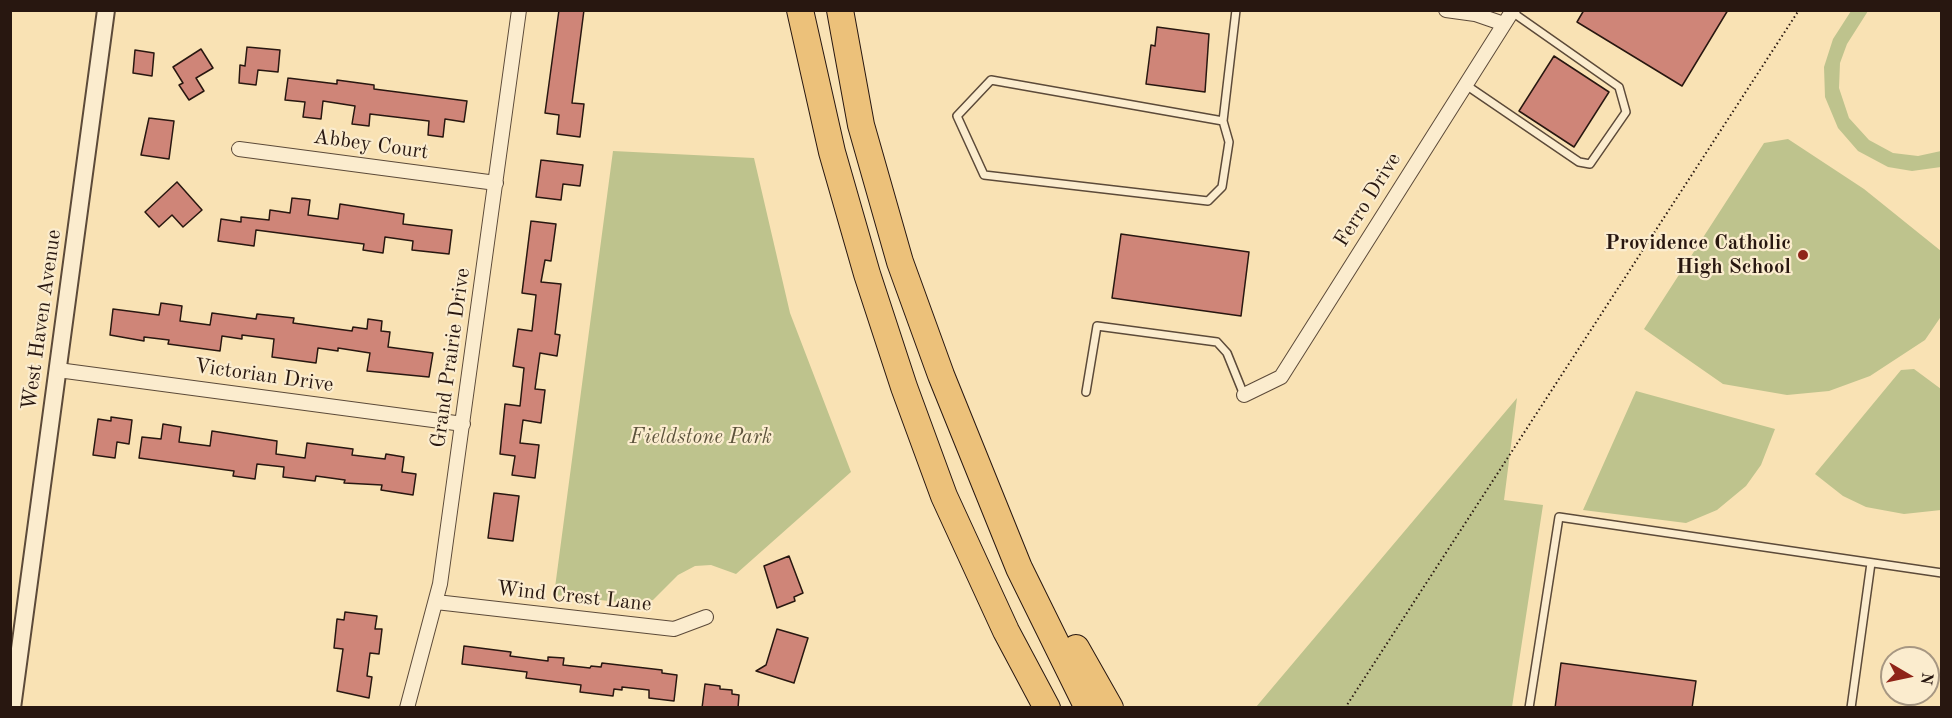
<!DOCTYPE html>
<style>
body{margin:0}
#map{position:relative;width:1952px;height:718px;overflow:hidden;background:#f9e2b4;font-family:"Old Standard TT",serif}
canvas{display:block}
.frame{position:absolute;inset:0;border:12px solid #281710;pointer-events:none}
.north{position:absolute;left:1880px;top:646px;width:60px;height:60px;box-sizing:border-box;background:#fbecce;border:2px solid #a79782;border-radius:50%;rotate:99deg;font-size:16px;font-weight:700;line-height:24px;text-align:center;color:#281710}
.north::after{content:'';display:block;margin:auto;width:21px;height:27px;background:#8f2418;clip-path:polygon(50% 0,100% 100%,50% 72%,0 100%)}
</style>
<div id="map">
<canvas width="1952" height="718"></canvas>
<div class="frame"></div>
<div class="north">N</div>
</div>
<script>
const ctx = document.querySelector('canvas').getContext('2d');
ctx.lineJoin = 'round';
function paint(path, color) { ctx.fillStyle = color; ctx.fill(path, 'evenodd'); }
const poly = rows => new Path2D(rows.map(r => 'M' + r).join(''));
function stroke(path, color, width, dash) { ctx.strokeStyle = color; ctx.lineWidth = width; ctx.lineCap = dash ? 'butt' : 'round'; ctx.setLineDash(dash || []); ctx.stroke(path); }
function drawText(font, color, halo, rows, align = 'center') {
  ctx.font = font + ' "Old Standard TT",serif'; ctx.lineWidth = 4.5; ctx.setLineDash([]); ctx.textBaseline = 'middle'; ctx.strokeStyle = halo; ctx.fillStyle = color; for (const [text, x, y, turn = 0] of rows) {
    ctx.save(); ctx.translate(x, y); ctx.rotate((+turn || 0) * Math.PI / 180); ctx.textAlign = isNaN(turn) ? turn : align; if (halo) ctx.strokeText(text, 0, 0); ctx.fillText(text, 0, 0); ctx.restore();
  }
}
paint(poly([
 [1851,11,1868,11,1847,44,1840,63,1839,88,1849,118,1869,140,1893,153,1918,156,1941,151,1941,167,1912,171,1888,167,1858,151,1838,128,1825,97,1824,67,1833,39],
 [1788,139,1864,189,1941,251,1942,315,1925,340,1870,376,1829,391,1787,395,1723,384,1644,329,1764,143],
 [613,151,754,158,790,313,851,472,736,574,711,565,695,566,678,575,653,600,636,604,554,595],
 [1914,369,1941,389,1941,510,1904,514,1866,507,1843,496,1815,474,1901,370],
 [1636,391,1775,429,1761,465,1746,486,1717,510,1686,523,1583,510],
 [1517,398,1504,500,1543,505,1512,707,1256,707]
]), '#bec38d');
const building = poly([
 [559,10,584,10,572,103,584,104,580,137,557,134,559,115,545,113,559,10],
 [1584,10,1728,10,1682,86,1577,22,1584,10],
 [1157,27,1209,34,1205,92,1146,84,1151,45,1155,46,1157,27],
 [247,47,280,50,278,72,258,70,256,85,239,83,240,65,245,66,247,47],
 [201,49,213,68,196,78,204,91,189,100,179,85,183,83,173,67,201,49],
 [135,50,154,53,152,76,133,73,135,50],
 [1554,56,1609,92,1574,147,1519,111,1554,56],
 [288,78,337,84,337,80,374,85,374,89,467,101,464,122,445,119,443,137,428,135,429,121,370,114,369,126,352,124,355,106,323,101,321,119,303,117,305,102,285,100,288,78],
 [149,118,174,121,169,159,141,155,149,118],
 [541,160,583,165,580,186,563,184,561,200,536,197,541,160],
 [177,182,202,210,183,227,172,215,159,227,145,212,177,182],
 [292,198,310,200,308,215,338,219,340,204,404,214,403,224,452,230,449,254,412,250,413,241,385,237,383,253,363,250,364,244,256,230,254,246,218,241,221,219,241,222,241,217,269,220,270,210,290,213,292,198],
 [531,221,556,224,551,261,545,260,541,282,561,284,555,334,560,335,557,356,540,353,535,389,545,390,541,423,523,420,520,443,539,445,535,478,512,475,515,456,500,454,505,404,520,406,524,368,513,366,518,329,532,331,536,295,522,293,531,221],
 [1121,234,1249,252,1241,316,1112,298,1121,234],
 [161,303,182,306,180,321,210,325,212,313,256,319,257,314,294,318,293,323,352,331,353,327,367,329,368,319,382,321,381,331,390,332,388,347,433,353,429,377,367,371,370,353,338,348,338,351,318,348,316,363,272,357,274,339,242,335,242,339,222,336,220,351,168,344,169,340,144,337,144,341,110,335,113,309,159,315,161,303],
 [111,417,132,420,129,444,117,442,115,458,93,455,98,419,111,421,111,417],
 [163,424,181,427,179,442,210,446,212,431,277,441,276,454,305,458,307,443,353,449,352,455,385,459,386,454,404,457,402,472,416,474,413,495,381,490,382,485,344,483,345,480,316,476,315,481,283,477,284,467,257,464,255,479,233,476,234,471,139,458,142,437,161,439,163,424],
 [494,493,519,496,513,541,488,538,494,493],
 [789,556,803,593,794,597,795,601,777,608,764,566,789,556],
 [345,612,377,616,375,629,382,629,379,654,370,653,367,676,372,677,369,698,337,691,343,649,334,648,337,619,344,620,345,612],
 [777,629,808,638,794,683,756,671,766,665,777,629],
 [464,646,511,652,510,656,548,661,548,657,564,658,563,665,590,668,591,666,601,667,602,663,662,670,662,673,677,675,674,701,649,698,649,690,622,687,622,690,614,689,613,696,580,692,581,685,526,678,527,672,462,664,464,646],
 [1561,663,1696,681,1692,708,1555,708,1561,663],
 [705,684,720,686,720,689,732,690,732,694,739,695,738,708,702,708,705,684]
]);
paint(building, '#cf8578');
stroke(building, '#281710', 1.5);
const service = poly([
 [1466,85,1579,162,1590,164,1626,112,1619,87,1512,12],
 [1223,121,991,80,957,116,984,175,1208,201,1222,187,1229,142,1223,121,1236,10],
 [1086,392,1097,326,1217,342,1227,353,1244,395],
 [1529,708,1559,517,1942,573],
 [1851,708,1871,563]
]);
const minor = poly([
 [1446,10,1475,14,1504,24],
 [239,149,496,183],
 [58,370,463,424],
 [1244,395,1281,377,1513,10],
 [436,602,674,629,706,617],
 [407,708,440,584,519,10]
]);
const tertiary = poly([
 [12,708,106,10]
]);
const motorway = poly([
 [800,10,832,152,867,274,904,387,944,496,1006,631,1047,708],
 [840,10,861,125,900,262,941,375,1019,568,1088,708],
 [1076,648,1110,708]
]);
stroke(service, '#5c4a39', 10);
stroke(minor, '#5c4a39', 16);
stroke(tertiary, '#5c4a39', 20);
stroke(motorway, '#281710', 28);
stroke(poly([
 [1345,708,1799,10]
]), '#281710', 2, [1.5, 3]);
stroke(service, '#fbecce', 7);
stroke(minor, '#fbecce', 14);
stroke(tertiary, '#fbecce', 16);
stroke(motorway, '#ecc17a', 26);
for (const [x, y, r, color] of [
 [1803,255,6,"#8f2418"]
]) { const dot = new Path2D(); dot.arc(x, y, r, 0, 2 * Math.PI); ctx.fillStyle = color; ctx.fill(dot); stroke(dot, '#fbecce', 2); }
drawText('21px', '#281710', '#fbecce', [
 ["Abbey Court",371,145,8],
 ["Ferro Drive",1368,200,-58],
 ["West Haven Avenue",42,320,-82],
 ["Grand Prairie Drive",451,358,-82],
 ["Victorian Drive",264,376,8],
 ["Wind Crest Lane",574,597,6]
]);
drawText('bold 21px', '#281710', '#fbecce', [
 ["Providence Catholic",1791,243],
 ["High School",1791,267]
], 'right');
drawText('italic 21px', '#5c533c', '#fbecce', [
 ["Fieldstone Park",701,437]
]);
</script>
